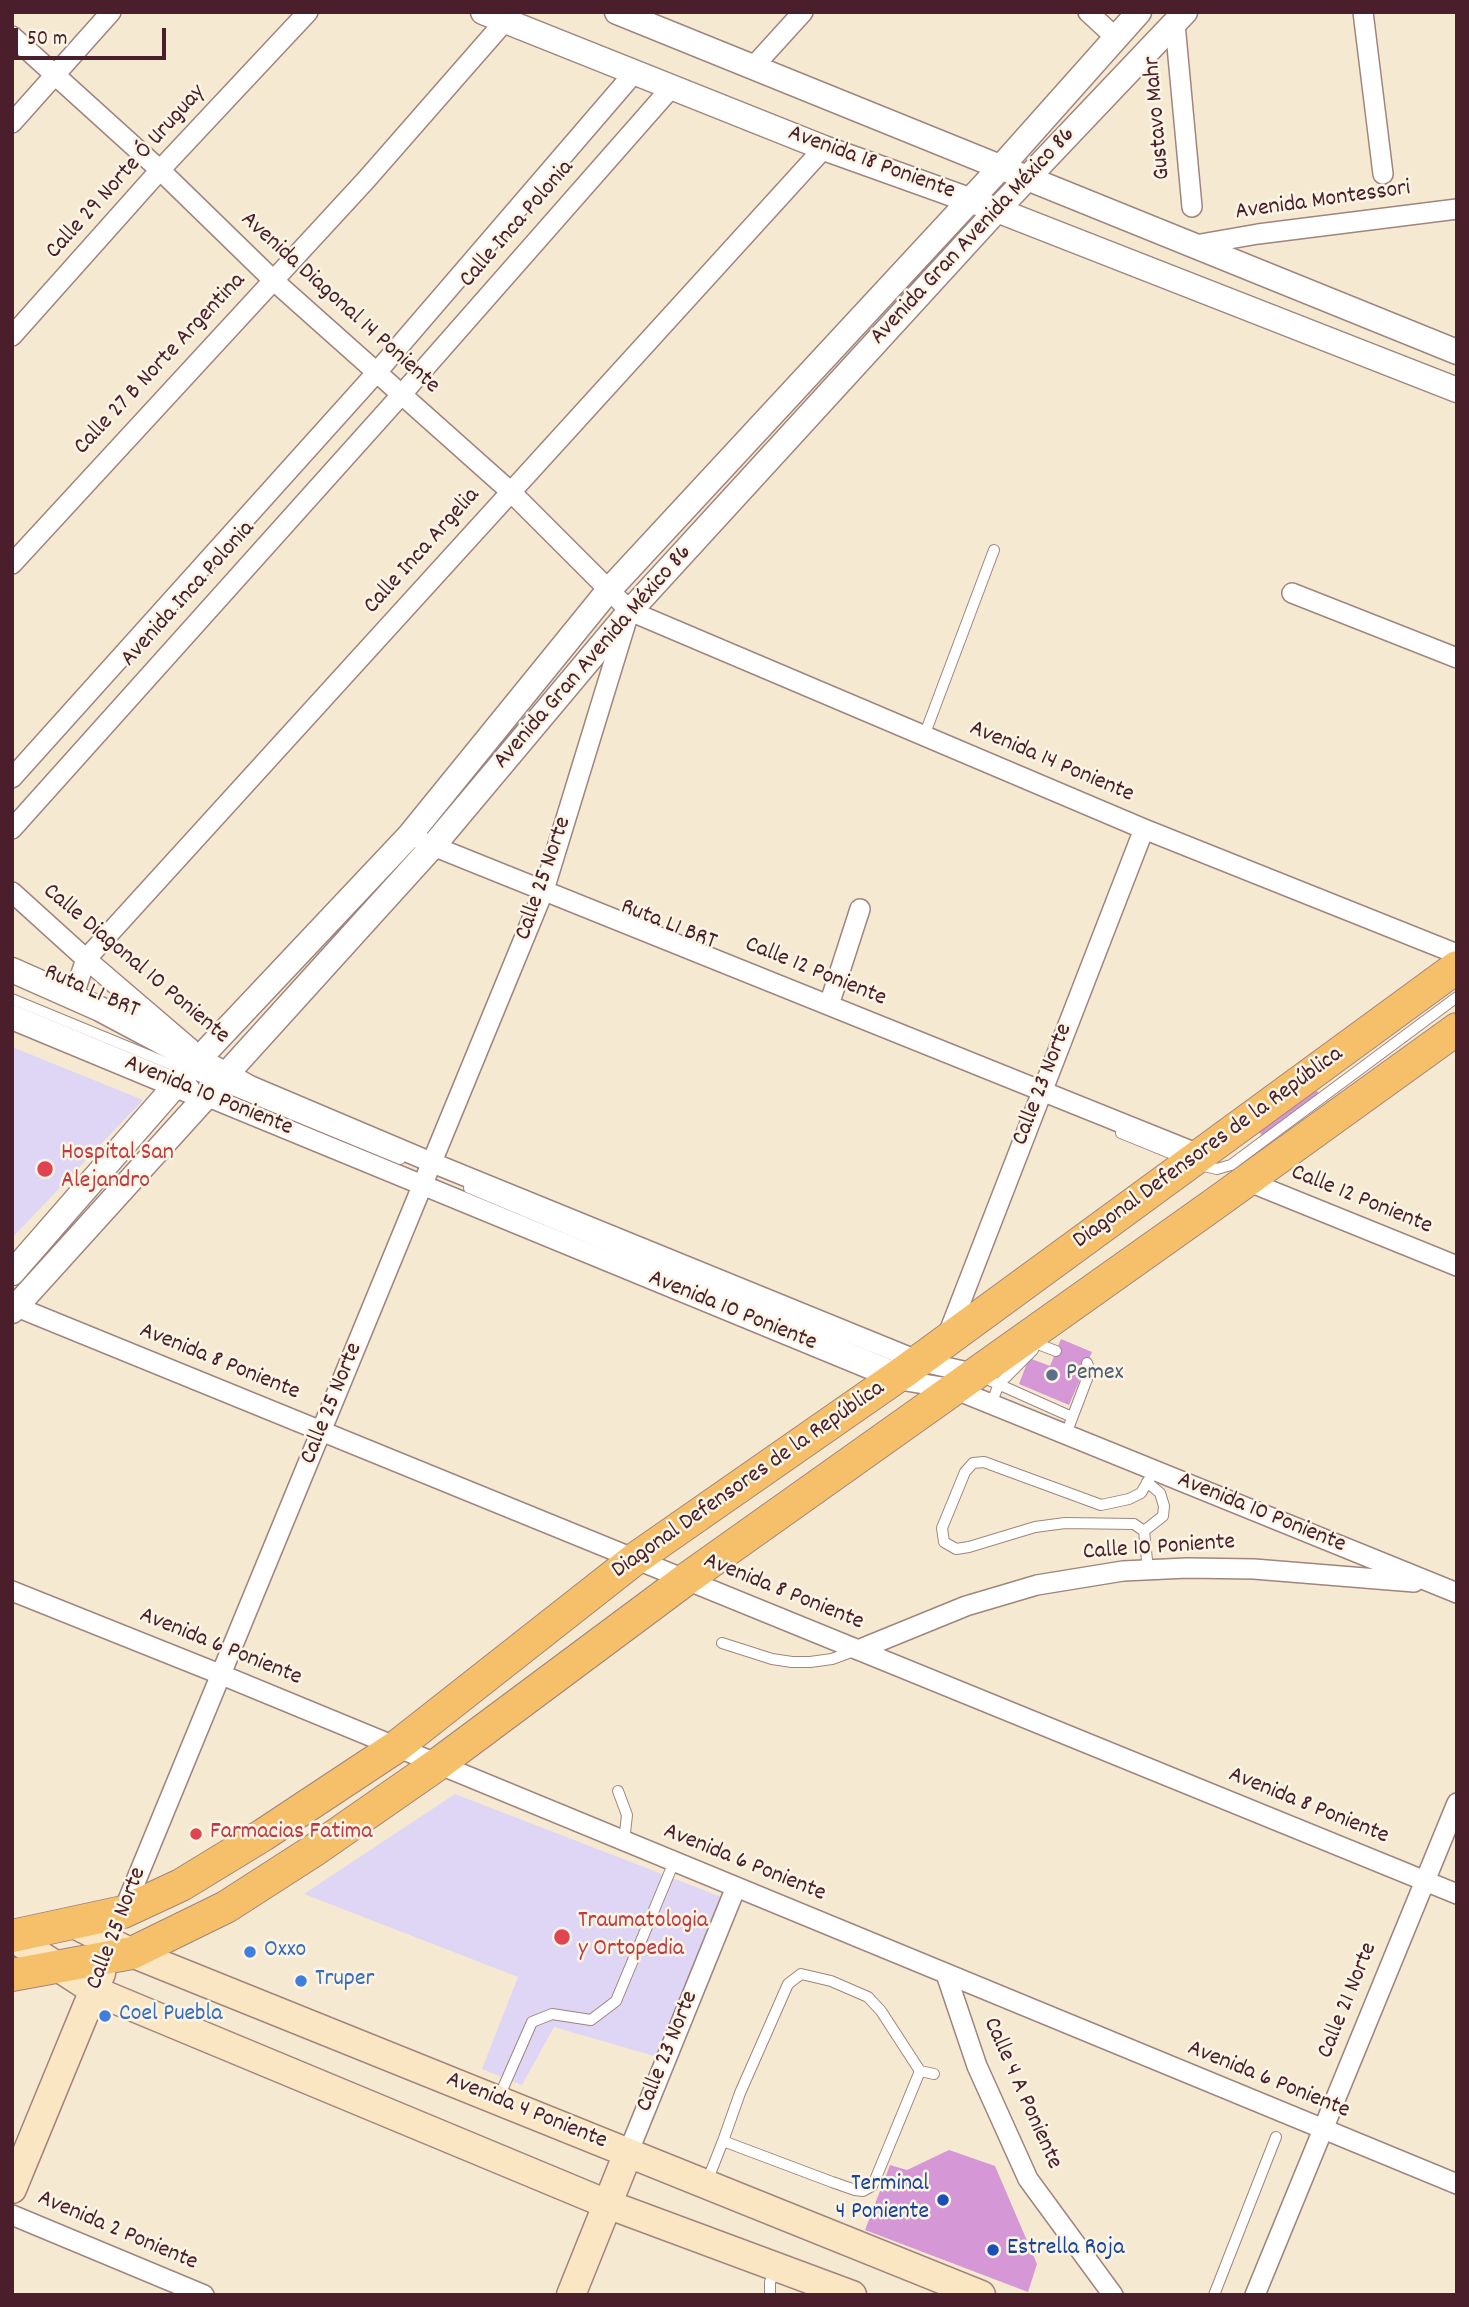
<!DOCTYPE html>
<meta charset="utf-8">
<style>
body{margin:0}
#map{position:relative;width:1469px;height:2307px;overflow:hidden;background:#f6e9d1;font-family:Dekko,sans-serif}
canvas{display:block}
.frame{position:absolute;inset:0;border:14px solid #4a1f2b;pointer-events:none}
.scale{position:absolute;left:14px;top:28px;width:152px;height:32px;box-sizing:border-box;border:4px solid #4a1f2b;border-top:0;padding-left:9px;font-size:21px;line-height:24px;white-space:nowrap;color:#4a1f2b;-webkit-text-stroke:5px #fcf5e5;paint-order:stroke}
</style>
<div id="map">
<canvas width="1469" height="2307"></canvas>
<div class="frame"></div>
<div class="scale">50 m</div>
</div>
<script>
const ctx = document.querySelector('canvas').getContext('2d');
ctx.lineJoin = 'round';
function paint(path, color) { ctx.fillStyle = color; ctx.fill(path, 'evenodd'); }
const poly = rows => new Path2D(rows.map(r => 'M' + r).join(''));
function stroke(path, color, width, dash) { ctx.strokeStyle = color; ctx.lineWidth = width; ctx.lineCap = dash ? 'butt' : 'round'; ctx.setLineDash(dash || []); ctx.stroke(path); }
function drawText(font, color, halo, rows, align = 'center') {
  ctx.font = font + ' Dekko,sans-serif'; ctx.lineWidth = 5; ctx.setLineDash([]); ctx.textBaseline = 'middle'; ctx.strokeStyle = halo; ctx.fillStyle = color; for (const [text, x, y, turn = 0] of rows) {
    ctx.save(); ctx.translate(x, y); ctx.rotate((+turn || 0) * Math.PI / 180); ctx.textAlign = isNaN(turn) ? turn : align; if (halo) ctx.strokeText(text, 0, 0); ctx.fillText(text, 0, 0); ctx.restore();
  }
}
paint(poly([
 [12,1047,143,1100,12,1238],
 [455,1794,724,1898,661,2058,554,2027,522,2085,482,2069,518,1977,304,1894]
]), '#dfd5f5');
paint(poly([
 [1313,1086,1320,1095,1264,1138,1256,1128],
 [1061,1339,1092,1352,1069,1405,1019,1384,1029,1358,1050,1366],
 [949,2150,995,2166,1037,2264,1028,2292,865,2230,890,2165,907,2170]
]), '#d597d5');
const service = poly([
 [924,736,994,550],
 [12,999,400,1159],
 [1121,1133,1185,1159],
 [1199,1165,1217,1169,1231,1165,1457,997],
 [469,1188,900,1369],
 [1030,1341,1056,1351],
 [980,1376,1072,1417],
 [991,1404,999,1384,1033,1350],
 [1066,1434,1090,1371,1087,1363],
 [1144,1531,1163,1516,1164,1506,1160,1493,1147,1482],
 [1148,1570,1144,1531,1134,1524,1065,1523,1035,1527,969,1547,956,1549,944,1542,942,1528,965,1472,973,1463,984,1462,1101,1505,1129,1499,1141,1493,1154,1471],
 [722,1643,772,1659,792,1662,810,1662,832,1659,854,1651],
 [618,1791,627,1815,624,1841],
 [920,2071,875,2180,872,2186,863,2191,855,2190,832,2182,723,2141,740,2093,788,1984,801,1974,831,1981,868,1997,881,2011,920,2071,934,2074],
 [499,2097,532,2022,552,2014,591,2020,616,2001,674,1862],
 [706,2184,723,2141],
 [770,2295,770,2282,775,2270],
 [1214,2295,1276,2137]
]);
const minor = poly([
 [1088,12,1115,37],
 [1363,12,1383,174],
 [1175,24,1192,207],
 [12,36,160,170,273,280,511,492,630,611,1144,829,1457,954],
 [753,67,803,12],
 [12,123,111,12],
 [1195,245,1258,234,1457,209],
 [12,336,160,170,308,12],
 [12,564,366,180,513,12],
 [1292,593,1457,658],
 [12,778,377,372,634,73],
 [12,829,402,394,671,88],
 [423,842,1201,1155],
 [12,892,86,959,190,1048],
 [73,997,86,959,824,148],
 [829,1005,860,909],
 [215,1066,251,1086,433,1163,919,1361,976,1374],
 [206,1096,894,1379,954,1389,1457,1593],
 [1247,1181,1457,1266],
 [12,1305,1457,1894],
 [947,1337,1144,829],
 [12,1591,222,1675,1457,2184],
 [858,1650,966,1606,1037,1585,1123,1571,1187,1568,1254,1569,1414,1582],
 [123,1912,544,890,628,616],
 [946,1974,977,2066,1028,2179,1113,2295],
 [628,2153,736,1887],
 [12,2215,204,2295],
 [1255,2295,1457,1803]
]);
const tertiary = poly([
 [483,12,824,148,997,210,1457,390],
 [617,12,1457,352],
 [12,970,100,1009,211,1068],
 [12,1017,188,1090],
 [12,1273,195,1063,409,836,608,591,1001,167,1139,12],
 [12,1311,433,846,630,611,997,210,1185,12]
]);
const secondary = poly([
 [74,1924,132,1953,981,2295],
 [12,1937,95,1991,607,2204,852,2295],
 [12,2189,101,1973],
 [571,2295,628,2153]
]);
const primary = poly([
 [12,1936,123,1912,181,1885,263,1835,396,1747,635,1559,905,1371,1457,967],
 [12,1975,132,1953,226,1907,313,1851,438,1764,685,1580,1213,1205,1457,1029]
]);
stroke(service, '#a0847e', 12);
stroke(minor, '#a0847e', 22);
stroke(tertiary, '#a0847e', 27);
stroke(secondary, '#a0847e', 31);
stroke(primary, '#a0847e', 34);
stroke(service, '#fff', 10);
stroke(minor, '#fff', 19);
stroke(tertiary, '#fff', 24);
stroke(secondary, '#fbe6c4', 28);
stroke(primary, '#f6c06b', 32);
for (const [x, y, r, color] of [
 [45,1169,9,"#e0444e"],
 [1052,1375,7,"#5c6f8a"],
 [196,1834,7,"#e0444e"],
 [562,1937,9,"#e0444e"],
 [250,1952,7,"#3f7fe0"],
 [301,1981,7,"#3f7fe0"],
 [105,2016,7,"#3f7fe0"],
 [943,2200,7,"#1a4fb4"],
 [993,2250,7,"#1a4fb4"]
]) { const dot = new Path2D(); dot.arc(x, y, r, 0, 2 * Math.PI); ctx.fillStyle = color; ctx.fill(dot); stroke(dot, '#fcf5e5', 2.5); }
drawText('24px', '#4a1f2b', '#fcf5e5', [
 ["Gustavo Mahr",1159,118,-95],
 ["Avenida 18 Poniente",871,164,20],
 ["Calle 29 Norte Ó Uruguay",127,173,-48],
 ["Avenida Montessori",1323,202,-8],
 ["Calle Inca Polonia",518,225,-49],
 ["Avenida Gran Avenida México 86",974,237,-47],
 ["Avenida Diagonal 14 Poniente",339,304,42],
 ["Calle 27 B Norte Argentina",161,365,-47],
 ["Calle Inca Argelia",423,552,-48],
 ["Avenida Inca Polonia",189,595,-48],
 ["Avenida Gran Avenida México 86",594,658,-49],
 ["Avenida 14 Poniente",1051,763,23],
 ["Calle 25 Norte",545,879,-71],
 ["Ruta L1 BRT",668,926,22],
 ["Calle Diagonal 10 Poniente",135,965,40],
 ["Calle 12 Poniente",815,973,22],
 ["Ruta L1 BRT",91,993,24],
 ["Calle 23 Norte",1044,1085,-69],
 ["Avenida 10 Poniente",208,1097,22],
 ["Diagonal Defensores de la República",1209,1149,-36],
 ["Calle 12 Poniente",1361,1201,22],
 ["Avenida 10 Poniente",732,1312,22],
 ["Avenida 8 Poniente",219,1363,22],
 ["Calle 25 Norte",333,1404,-68],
 ["Diagonal Defensores de la República",749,1481,-35],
 ["Avenida 10 Poniente",1261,1514,22],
 ["Calle 10 Poniente",1159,1549,-4],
 ["Avenida 8 Poniente",783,1593,22],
 ["Avenida 6 Poniente",220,1648,22],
 ["Avenida 8 Poniente",1308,1807,22],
 ["Avenida 6 Poniente",744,1864,22],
 ["Calle 25 Norte",118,1929,-69],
 ["Calle 21 Norte",1349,2001,-68],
 ["Calle 23 Norte",669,2052,-68],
 ["Avenida 6 Poniente",1268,2081,22],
 ["Calle 4 A Poniente",1021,2094,66],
 ["Avenida 4 Poniente",526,2112,22],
 ["Avenida 2 Poniente",117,2232,23]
]);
drawText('24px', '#be3a42', '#fcf5e5', [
 ["Hospital San",61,1155],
 ["Alejandro",61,1183],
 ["Farmacias Fatima",210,1834],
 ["Traumatologia",578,1923],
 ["y Ortopedia",578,1951]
], 'left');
drawText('24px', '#4e5e75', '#fcf5e5', [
 ["Pemex",1066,1375]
], 'left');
drawText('24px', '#366cbe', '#fcf5e5', [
 ["Oxxo",264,1952],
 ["Truper",315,1981],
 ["Coel Puebla",119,2016]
], 'left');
drawText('24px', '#164399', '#fcf5e5', [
 ["Terminal",929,2186],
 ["4 Poniente",929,2214],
 ["Estrella Roja",1007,2250,"left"]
], 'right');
</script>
